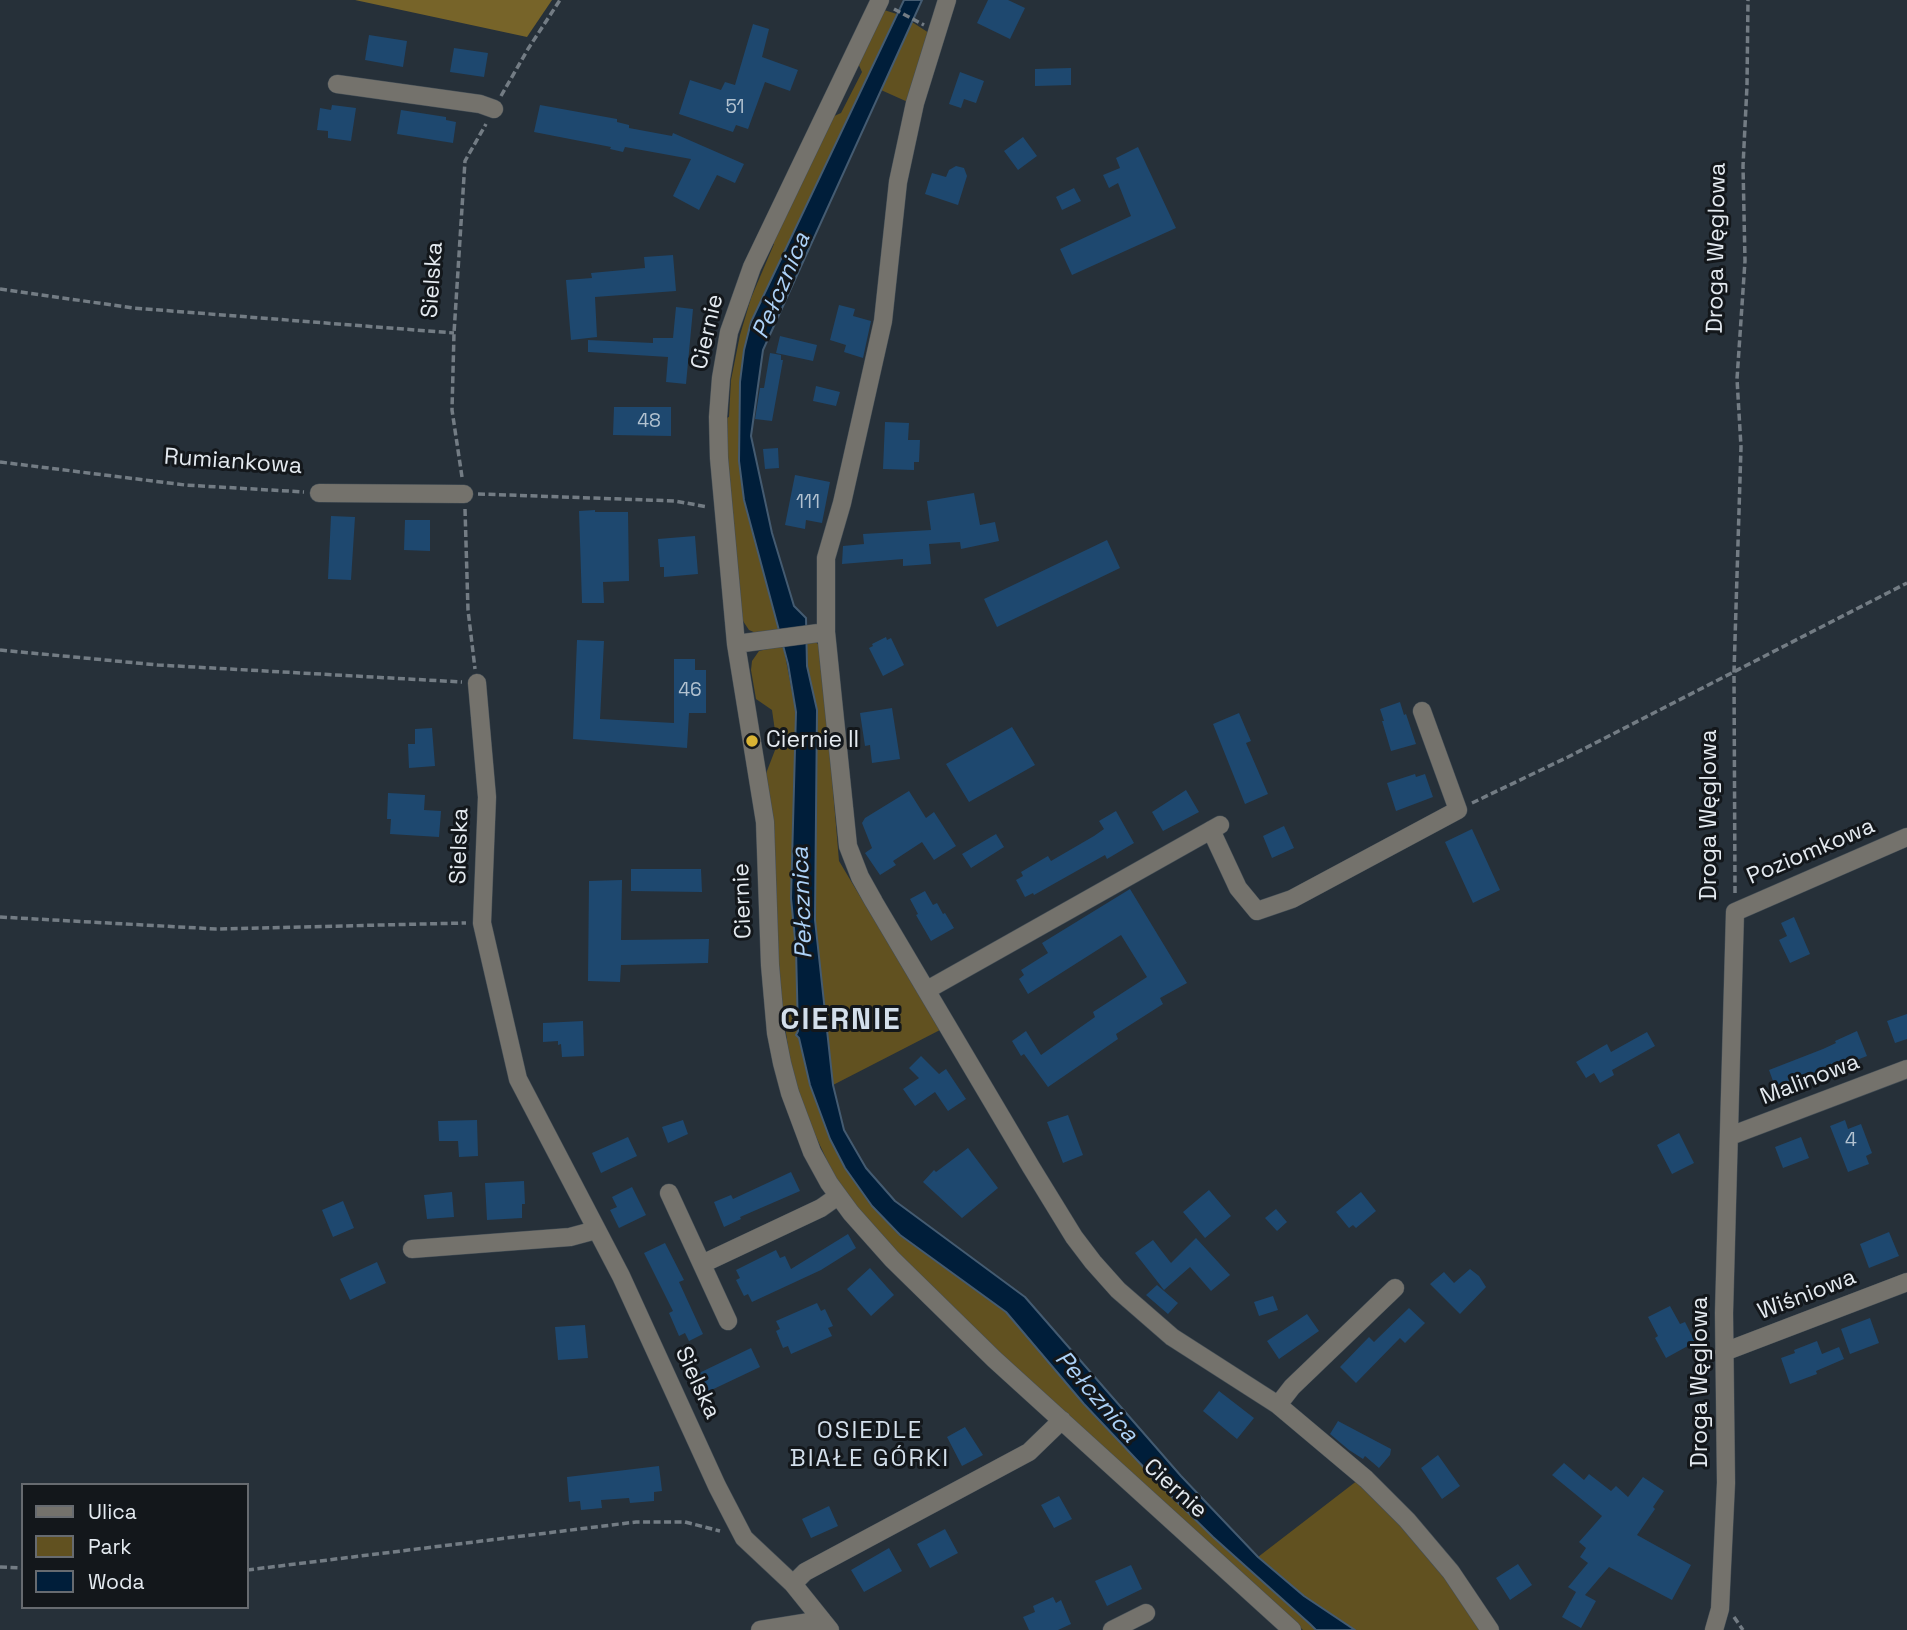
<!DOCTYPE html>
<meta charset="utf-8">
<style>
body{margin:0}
#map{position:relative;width:1907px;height:1630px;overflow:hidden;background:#263039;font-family:"Space Grotesk",sans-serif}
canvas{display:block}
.legend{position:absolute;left:21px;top:1483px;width:228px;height:126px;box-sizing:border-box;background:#13171b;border:2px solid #676b70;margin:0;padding:9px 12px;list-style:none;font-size:21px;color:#e4eaf0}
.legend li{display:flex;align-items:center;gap:14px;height:35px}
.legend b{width:35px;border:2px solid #676b70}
</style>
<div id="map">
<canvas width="1907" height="1630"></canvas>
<ul class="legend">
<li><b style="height:9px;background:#74726c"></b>Ulica</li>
<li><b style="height:19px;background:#615120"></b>Park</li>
<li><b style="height:19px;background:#001e3a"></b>Woda</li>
</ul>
</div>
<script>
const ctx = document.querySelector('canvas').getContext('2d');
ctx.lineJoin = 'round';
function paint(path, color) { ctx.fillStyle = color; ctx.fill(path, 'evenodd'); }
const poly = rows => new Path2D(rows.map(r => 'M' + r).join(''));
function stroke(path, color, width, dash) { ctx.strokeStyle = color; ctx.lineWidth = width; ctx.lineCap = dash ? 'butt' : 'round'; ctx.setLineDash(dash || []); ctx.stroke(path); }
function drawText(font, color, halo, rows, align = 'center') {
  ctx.font = font + ' "Space Grotesk",sans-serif'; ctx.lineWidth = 6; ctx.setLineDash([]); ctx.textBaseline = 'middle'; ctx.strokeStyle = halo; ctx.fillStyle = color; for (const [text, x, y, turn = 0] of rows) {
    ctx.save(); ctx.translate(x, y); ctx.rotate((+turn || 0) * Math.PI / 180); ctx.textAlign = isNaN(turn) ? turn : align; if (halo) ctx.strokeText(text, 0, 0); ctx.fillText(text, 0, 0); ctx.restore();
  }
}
paint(poly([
 [884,10,897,14,751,322,740,382,739,461,744,500,779,631,756,633,749,630,741,618,727,458,726,418,729,417,731,380,740,335,751,298,774,244,771,243,832,117,841,113,862,72,858,63],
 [912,22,929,33,910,103,881,90],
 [812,640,818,644,822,659,839,861,940,1030,833,1085,815,920,817,710,807,666,806,641],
 [783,645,796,712,791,898,796,949,798,1031,796,1035,799,1038,810,1085,830,1139,845,1168,872,1206,899,1235,1006,1312,1084,1404,1168,1493,1213,1537,1316,1630,1303,1630,999,1352,896,1252,857,1208,835,1178,807,1117,790,1063,777,965,765,776,777,745,772,710,756,699,751,670,752,661,759,651],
 [1358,1480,1400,1522,1447,1576,1482,1630,1355,1630,1304,1596,1258,1557]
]), '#615120');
paint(poly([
 [355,0,552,0,527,37]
]), '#776429');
const water = poly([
 [904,0,922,0,763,350,751,436,772,533,794,606,806,618,807,666,817,710,815,920,833,1085,844,1130,866,1168,895,1201,1025,1297,1181,1476,1258,1557,1304,1596,1355,1630,1316,1630,1310,1624,1213,1537,1168,1493,1084,1404,1006,1312,900,1235,872,1206,845,1168,830,1139,810,1085,799,1038,796,1035,798,1031,796,949,791,898,796,712,788,664,744,500,739,461,740,382,744,350,751,322,904,0]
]);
paint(water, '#001e3a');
stroke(water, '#445b71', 2);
paint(poly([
 [988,0,1008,0,1025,8,1010,39,977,23],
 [753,24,769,29,762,57,798,70,790,91,765,82,748,129,736,125,733,132,679,114,690,80,721,90,725,82,735,85],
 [369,35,407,41,403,67,365,60],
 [454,48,488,53,484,77,450,72],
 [1071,68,1071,85,1035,86,1035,69],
 [960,72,984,81,976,103,964,99,961,108,949,104],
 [332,105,356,108,351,141,328,138,328,131,317,130,320,108,331,110],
 [540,105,617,119,617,122,629,125,629,128,672,136,673,133,744,164,735,183,717,175,699,210,673,196,691,159,625,147,623,152,610,149,611,147,534,132],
 [401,110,446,117,446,120,456,122,453,143,397,134],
 [1023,137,1037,156,1018,170,1004,151],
 [1138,147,1176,228,1072,275,1060,249,1131,216,1118,183,1109,188,1103,175,1120,168,1116,158],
 [956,166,964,168,967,176,958,205,925,194,932,173,946,177,949,170],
 [1074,188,1081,201,1062,210,1056,197],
 [673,255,676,291,595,297,597,337,571,340,566,280,592,278,591,273,645,268,644,257],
 [839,305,855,309,853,316,871,321,863,358,844,352,846,345,830,340],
 [676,307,693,309,686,384,666,382,668,357,588,352,588,340,653,343,653,338,673,338],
 [780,336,817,345,813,361,776,353],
 [770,353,781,355,781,360,783,360,772,421,755,419,760,388,764,388],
 [816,386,840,392,836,406,813,401],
 [614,407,671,407,671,436,613,435],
 [885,422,909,423,908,440,920,440,919,462,914,462,914,470,883,469],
 [778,448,779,468,765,469,763,449],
 [795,475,830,482,822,523,806,520,805,529,785,525],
 [974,493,980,525,995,522,999,541,961,549,960,542,929,544,931,564,903,566,903,559,842,564,843,546,864,544,863,534,931,530,927,501],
 [595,510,595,512,628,512,629,581,603,582,604,603,582,603,579,511],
 [331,516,355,517,351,580,328,579],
 [405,520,430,520,430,551,404,550],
 [695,536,698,574,664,577,664,567,660,567,658,539],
 [1107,540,1120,568,997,627,984,599],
 [886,637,887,640,891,638,904,665,883,676,869,648,873,646,872,644],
 [577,640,604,641,600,719,674,723,674,659,695,659,695,670,706,670,706,713,689,713,687,748,573,739],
 [1400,702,1404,715,1406,714,1416,744,1391,751,1382,721,1384,721,1380,709],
 [892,708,900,759,872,763,870,745,865,746,860,713],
 [1239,713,1251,741,1246,743,1268,794,1245,804,1213,724],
 [1012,727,1035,765,969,802,946,764],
 [432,728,435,766,409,768,408,744,415,744,415,729],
 [1415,774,1416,777,1425,774,1433,797,1396,811,1387,783],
 [1186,790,1199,812,1163,831,1152,812],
 [909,791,926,818,934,812,956,846,934,860,922,842,893,861,896,865,880,875,865,853,872,848,862,823,865,818],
 [388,793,425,795,424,810,441,811,439,837,390,834,391,819,387,819],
 [1116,811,1134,843,1107,859,1105,855,1034,895,1033,893,1025,897,1016,880,1023,876,1021,872,1048,856,1051,861,1094,836,1104,829,1099,821],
 [1284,826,1294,848,1272,858,1263,836],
 [1472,829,1500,890,1473,903,1445,842],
 [996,834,1004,847,971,868,962,854],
 [631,869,701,869,702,892,631,891],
 [622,880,621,940,709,939,708,963,621,965,620,982,588,981,589,881],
 [1130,889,1187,983,1160,998,1163,1004,1116,1034,1118,1039,1048,1087,1024,1054,1021,1056,1012,1041,1026,1031,1041,1055,1095,1017,1093,1012,1147,977,1121,935,1028,994,1019,979,1024,975,1021,970,1048,953,1042,943],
 [925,891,933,905,937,903,943,914,945,913,954,928,931,941,916,915,918,914,910,899],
 [1794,917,1810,954,1790,963,1779,940,1787,936,1781,923],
 [1907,1014,1907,1039,1895,1043,1887,1021],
 [583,1021,584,1056,562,1057,561,1044,558,1045,558,1041,543,1042,543,1023],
 [1857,1031,1867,1056,1844,1065,1843,1063,1777,1092,1769,1070,1823,1049,1836,1043,1835,1041],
 [1647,1032,1655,1046,1612,1070,1614,1075,1600,1083,1594,1073,1586,1078,1576,1062,1607,1044,1611,1052],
 [921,1056,939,1074,946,1069,966,1099,948,1111,935,1092,915,1106,903,1089,919,1078,909,1068],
 [1068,1115,1083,1155,1063,1163,1047,1122],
 [477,1120,478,1156,459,1157,458,1141,439,1141,438,1121],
 [683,1120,688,1134,668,1143,662,1127],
 [1845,1120,1848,1129,1861,1124,1872,1153,1866,1156,1869,1164,1848,1172,1830,1126],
 [1679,1133,1694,1163,1672,1174,1657,1145],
 [628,1137,637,1156,601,1173,592,1153],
 [1801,1137,1809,1158,1783,1168,1775,1147],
 [968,1148,998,1188,962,1218,923,1182,934,1170,936,1172],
 [791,1172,800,1191,740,1217,741,1219,724,1227,714,1202,731,1195,733,1199],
 [524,1181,525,1204,522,1204,522,1218,487,1220,485,1183],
 [632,1187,646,1215,619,1228,610,1210,617,1207,612,1197],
 [1209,1190,1231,1216,1205,1238,1183,1212],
 [452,1192,454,1217,427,1219,424,1195],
 [1361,1192,1376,1211,1356,1228,1353,1225,1349,1228,1336,1212],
 [343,1201,354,1228,333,1237,322,1210],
 [1276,1209,1287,1222,1277,1231,1265,1218],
 [1889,1232,1899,1256,1869,1268,1860,1244],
 [848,1234,856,1248,821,1270,752,1302,748,1294,744,1296,736,1280,740,1278,736,1270,776,1250,780,1258,785,1256,791,1269],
 [1196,1238,1230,1275,1211,1291,1190,1267,1164,1290,1135,1253,1153,1240,1171,1263],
 [665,1243,684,1280,679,1282,703,1334,689,1341,685,1333,679,1336,669,1313,673,1311,644,1253],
 [377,1262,386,1283,350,1300,340,1279],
 [870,1268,894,1295,871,1316,847,1289],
 [1470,1269,1479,1276,1486,1287,1460,1314,1430,1284,1444,1272,1454,1283],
 [1157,1285,1178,1303,1168,1314,1146,1295],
 [1273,1296,1278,1310,1259,1316,1254,1302],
 [817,1303,821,1311,825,1309,833,1326,828,1328,832,1336,791,1354,788,1346,783,1348,776,1331,780,1329,776,1321],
 [1670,1306,1680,1324,1685,1322,1695,1342,1666,1358,1655,1338,1658,1336,1648,1317],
 [1409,1308,1425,1323,1405,1343,1400,1338,1356,1383,1340,1367,1369,1337,1374,1342],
 [1307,1314,1319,1331,1279,1359,1267,1341],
 [1870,1318,1879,1343,1850,1354,1841,1329],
 [585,1325,588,1358,558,1360,555,1327],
 [1817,1341,1822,1354,1839,1347,1844,1359,1816,1371,1817,1374,1790,1384,1781,1358,1795,1353,1794,1350],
 [751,1348,760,1367,703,1394,695,1375],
 [1219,1391,1254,1418,1237,1439,1203,1411],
 [1338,1421,1391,1449,1390,1455,1379,1468,1365,1456,1363,1459,1349,1450,1330,1434],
 [965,1427,983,1455,962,1466,947,1437],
 [1438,1455,1460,1486,1442,1499,1421,1468],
 [1564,1463,1584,1480,1589,1474,1611,1491,1616,1486,1628,1497,1643,1477,1664,1491,1653,1507,1655,1509,1637,1535,1691,1565,1672,1600,1609,1567,1585,1595,1596,1601,1581,1628,1562,1617,1576,1592,1568,1587,1588,1563,1580,1557,1586,1548,1579,1542,1602,1516,1552,1475],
 [659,1466,662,1491,654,1492,654,1501,630,1503,629,1498,601,1500,602,1508,581,1510,580,1501,569,1502,567,1477],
 [1059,1496,1072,1519,1054,1528,1041,1505],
 [829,1506,838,1526,811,1538,802,1519],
 [945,1529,958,1553,930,1568,917,1544],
 [889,1548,902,1571,864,1592,851,1570],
 [1518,1564,1532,1585,1510,1600,1496,1578],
 [1131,1565,1142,1589,1107,1606,1095,1581],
 [1053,1597,1056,1603,1061,1600,1071,1624,1058,1630,1029,1630,1023,1617,1035,1612,1033,1606]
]), '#1e486f');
const minor = poly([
 [880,0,752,267,729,332,721,378,718,417,719,458,736,644,765,822,770,965,776,1033,782,1063,790,1093,812,1152,829,1183,851,1213,892,1259,994,1359,1292,1630],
 [947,0,915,103,898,182,883,321,842,503,826,558,826,632,848,846,860,877,874,902,1031,1167,1074,1237,1093,1262,1118,1290,1172,1337,1278,1405,1366,1479,1407,1520,1451,1572,1490,1630],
 [337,84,480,104,494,109],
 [319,493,464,494],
 [736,644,826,632],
 [477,683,487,797,482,923,518,1079,621,1276,717,1486,744,1538,793,1584,830,1630],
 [1211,830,1238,888,1257,911,1292,899,1458,810,1422,711],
 [927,990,1220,825],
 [1730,1136,1907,1069],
 [669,1193,728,1321],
 [412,1249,570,1237,596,1230],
 [702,1264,821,1208,838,1196],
 [1724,1352,1907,1282],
 [1278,1405,1292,1387,1395,1288],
 [793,1584,805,1572,1029,1452,1062,1420],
 [760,1630,822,1620],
 [1112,1630,1146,1613],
 [1714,1630,1720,1609,1726,1483,1724,1313,1735,912,1907,837]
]);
stroke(minor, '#444e56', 19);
stroke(poly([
 [894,9,924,25],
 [501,96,528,49,560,0],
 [0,289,133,308,454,333],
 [0,462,185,485,304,492],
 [462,477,452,410,454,333,465,161,486,124],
 [478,494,675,501,708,507],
 [465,509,468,610,475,669],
 [0,650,158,665,462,682],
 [1472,803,1568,757,1907,583],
 [1735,893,1734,672,1741,447,1737,379,1745,261,1743,166,1747,86,1748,0],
 [0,917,216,929,466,923],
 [0,1567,23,1568],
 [247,1570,636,1522,685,1522,720,1531],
 [1734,1617,1743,1630]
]), '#737c84', 3.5, [7, 3.5]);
stroke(minor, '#74726c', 18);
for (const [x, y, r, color] of [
 [752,741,7,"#d9b334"]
]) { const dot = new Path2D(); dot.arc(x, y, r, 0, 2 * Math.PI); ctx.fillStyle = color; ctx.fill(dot); stroke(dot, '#13171b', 2.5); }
drawText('19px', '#b2c2d0', null, [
 ["51",735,108],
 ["48",649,422],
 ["111",808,503],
 ["46",690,691],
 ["4",1851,1141]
]);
drawText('23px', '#e4eaf0', '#13171b', [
 ["Droga Węglowa",1717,248,-89],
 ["Sielska",433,280,-86],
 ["Ciernie",708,332,-77],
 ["Rumiankowa",233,462,4],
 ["Droga Węglowa",1710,815,-90],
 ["Sielska",460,846,-88],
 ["Poziomkowa",1811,852,-23],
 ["Ciernie",743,901,-92],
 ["Malinowa",1810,1080,-21],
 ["Wiśniowa",1807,1295,-21],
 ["Droga Węglowa",1701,1382,-90],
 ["Sielska",697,1383,65],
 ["Ciernie",1175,1489,42]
]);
drawText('23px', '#e4eaf0', '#13171b', [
 ["Ciernie II",766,741]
], 'left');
drawText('italic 24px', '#add2f8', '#13171b', [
 ["Pełcznica",782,286,-67],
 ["Pełcznica",803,903,-92],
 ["Pełcznica",1096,1397,49]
]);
ctx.letterSpacing = '2px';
drawText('24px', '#d3dfeb', '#13171b', [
 ["OSIEDLE",870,1431],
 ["BIAŁE GÓRKI",870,1459]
]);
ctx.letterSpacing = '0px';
ctx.letterSpacing = '2px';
drawText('bold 30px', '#d3dfeb', '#13171b', [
 ["CIERNIE",841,1021]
]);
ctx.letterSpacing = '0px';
</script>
